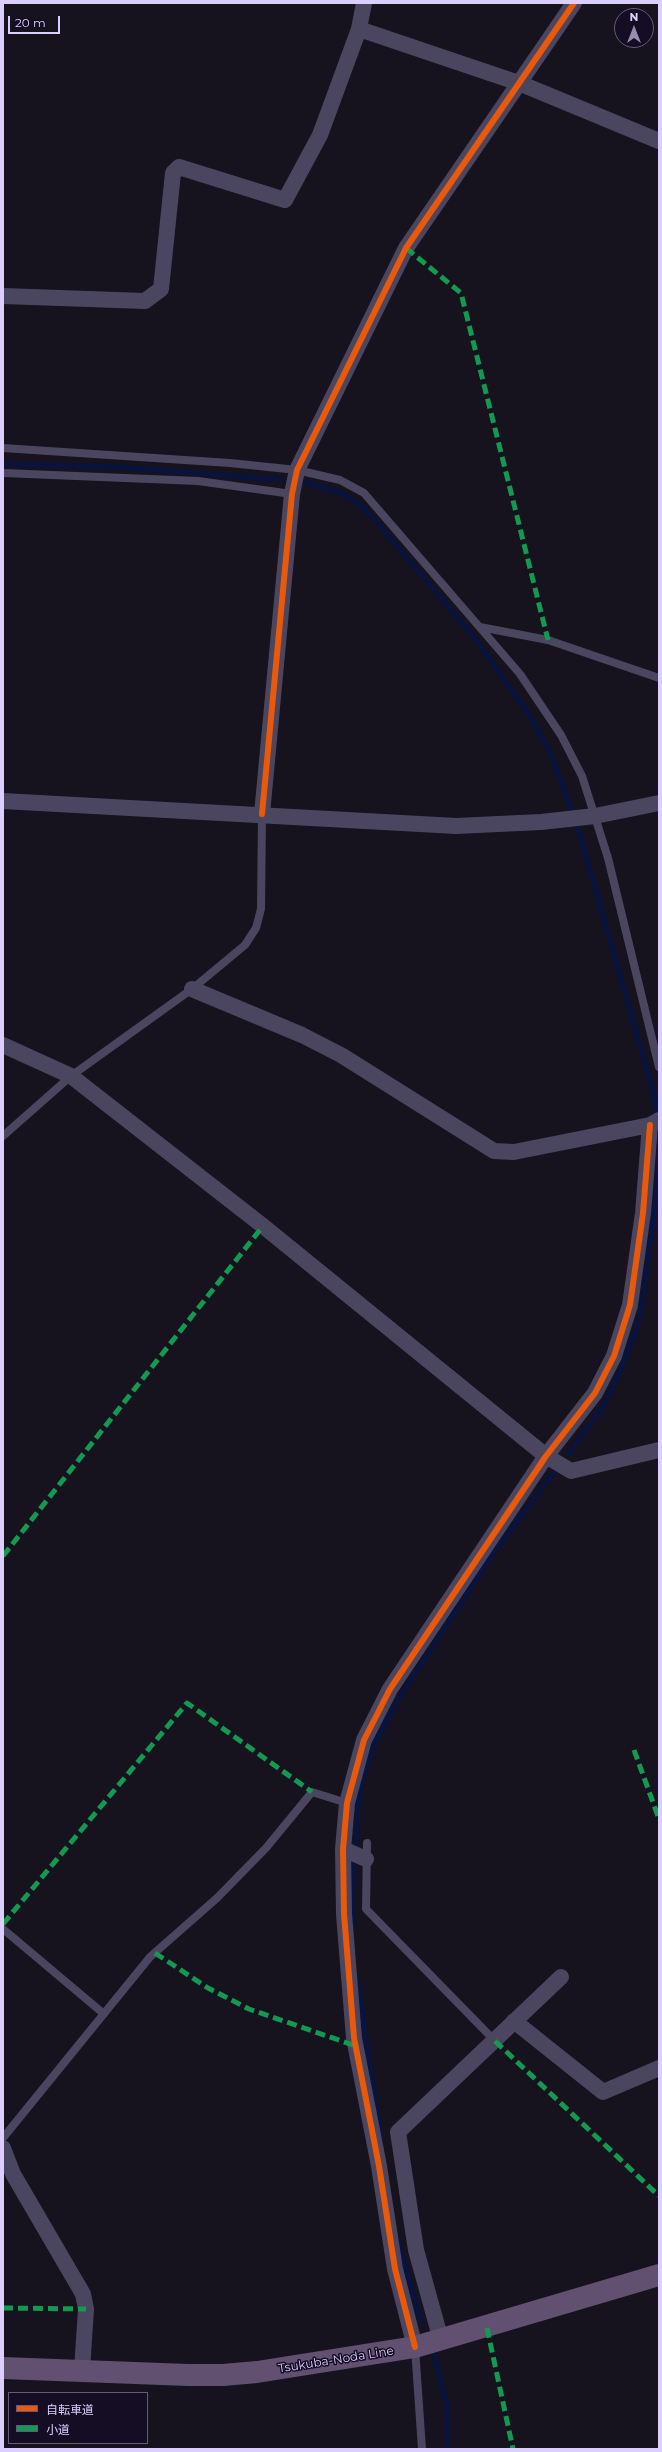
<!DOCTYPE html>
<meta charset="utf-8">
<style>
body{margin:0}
#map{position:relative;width:662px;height:2452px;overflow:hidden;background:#16121e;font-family:Montserrat,"Noto Sans JP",sans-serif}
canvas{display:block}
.frame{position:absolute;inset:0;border:4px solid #dccfff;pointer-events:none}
.legend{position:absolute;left:8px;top:2392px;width:140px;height:52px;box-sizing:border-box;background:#140d23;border:1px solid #645b7b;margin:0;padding:5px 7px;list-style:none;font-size:12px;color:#dccfff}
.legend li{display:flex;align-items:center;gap:8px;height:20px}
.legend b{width:20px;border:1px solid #645b7b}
.north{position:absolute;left:614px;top:8px;width:40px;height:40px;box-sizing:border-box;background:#140d23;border:1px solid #645b7b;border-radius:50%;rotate:0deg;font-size:11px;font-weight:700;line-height:16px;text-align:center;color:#dccfff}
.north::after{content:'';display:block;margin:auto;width:14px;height:18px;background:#978db0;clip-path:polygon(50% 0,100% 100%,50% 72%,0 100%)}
.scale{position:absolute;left:8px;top:16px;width:52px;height:18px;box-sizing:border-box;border:2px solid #dccfff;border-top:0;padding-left:5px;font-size:12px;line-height:14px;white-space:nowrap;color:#dccfff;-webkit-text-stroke:3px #140d23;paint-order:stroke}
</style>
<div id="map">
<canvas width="662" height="2452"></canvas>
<div class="frame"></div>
<ul class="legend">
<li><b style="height:5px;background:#e8590c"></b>自転車道</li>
<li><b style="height:5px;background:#139951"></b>小道</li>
</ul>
<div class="north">N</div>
<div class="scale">20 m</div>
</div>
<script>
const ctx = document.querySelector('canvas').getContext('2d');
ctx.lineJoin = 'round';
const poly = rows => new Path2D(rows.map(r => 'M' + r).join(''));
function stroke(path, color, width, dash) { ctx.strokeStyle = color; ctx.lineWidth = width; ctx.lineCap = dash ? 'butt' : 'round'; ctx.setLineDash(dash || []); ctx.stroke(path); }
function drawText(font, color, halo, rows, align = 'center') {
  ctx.font = font + ' Montserrat,sans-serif'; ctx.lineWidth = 3; ctx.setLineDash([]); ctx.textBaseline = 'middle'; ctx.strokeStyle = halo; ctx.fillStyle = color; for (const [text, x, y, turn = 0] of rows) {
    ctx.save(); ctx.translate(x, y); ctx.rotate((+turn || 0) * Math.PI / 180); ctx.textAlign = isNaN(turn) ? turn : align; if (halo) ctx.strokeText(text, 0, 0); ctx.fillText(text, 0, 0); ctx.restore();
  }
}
stroke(poly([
 [3,464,117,467,282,480],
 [307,483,343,494,360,505,375,520,477,641,532,719,551,754,578,828,652,1087,657,1114],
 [568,1454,598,1414,612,1390,636,1330,643,1301,659,1171],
 [356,1844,358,1806,362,1779,376,1741,395,1705,493,1554,554,1472],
 [353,1926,354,1865],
 [357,1978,381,2138],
 [397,2237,421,2321],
 [433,2352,447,2405,447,2449]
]), '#08143f', 5);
stroke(poly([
 [3,448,230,463,297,470,340,480,364,493,520,674,561,735,582,776,608,858,659,1067],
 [3,473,198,481,292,494],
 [480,627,548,640,659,678],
 [3,1136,71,1076,192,989,245,945,256,928,261,909,262,814],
 [367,1843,366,1909,495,2041],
 [3,1929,104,2014],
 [3,2138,150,1957,217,1898,266,1848,312,1792,347,1803],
 [415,2348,422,2449]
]), '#4b465f', 8);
stroke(poly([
 [359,29,519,83,659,141],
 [3,296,145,301,161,289,173,173,179,167,285,200,320,135,359,29,364,3],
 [3,801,456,826,541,822,595,816,659,803],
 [262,814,292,494,297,470,406,248,574,3],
 [192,989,302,1035,341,1055,494,1151,514,1152,650,1125,659,1120],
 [3,1045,71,1076,263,1226,546,1456,571,1471,659,1450],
 [343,1849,366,1859],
 [514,2021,603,2092,659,2068],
 [3,2148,13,2174,83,2294,86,2309,82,2370],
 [441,2340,416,2250,398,2132,561,1977],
 [415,2347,395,2269,379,2166,354,2038,344,1914,343,1849,347,1803,364,1740,390,1689,546,1456,595,1393,614,1356,630,1305,643,1213,650,1125]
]), '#4b465f', 16);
stroke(poly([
 [3,2368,188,2375,223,2375,257,2372,415,2347,659,2275]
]), '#615070', 22);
stroke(poly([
 [406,248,461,293,548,640],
 [3,1556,263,1226],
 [634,1750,659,1819],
 [3,1924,187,1703,312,1792],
 [155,1953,208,1988,249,2009,356,2046],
 [495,2041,659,2196],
 [3,2308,86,2309],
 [487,2328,513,2449]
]), '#139951', 5, [10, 5]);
stroke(poly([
 [262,814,292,494,297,470,406,248,574,3],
 [415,2347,395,2269,379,2166,354,2038,344,1914,343,1849,347,1803,364,1740,390,1689,546,1456,595,1393,614,1356,630,1305,643,1213,650,1125]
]), '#e8590c', 6);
drawText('12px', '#dccfff', '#140d23', [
 ["Tsukuba-Noda Line",336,2360,-9]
]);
</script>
